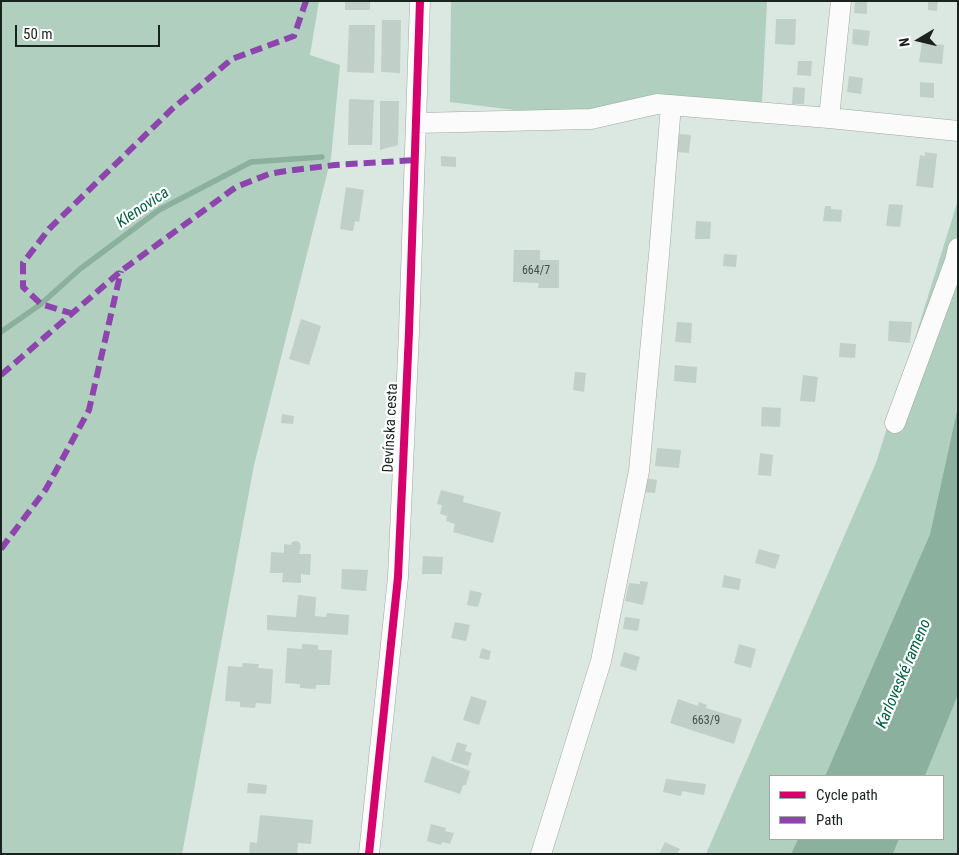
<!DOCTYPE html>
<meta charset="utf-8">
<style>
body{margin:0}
#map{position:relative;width:959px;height:855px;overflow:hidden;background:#dbe7e1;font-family:"Roboto Condensed",sans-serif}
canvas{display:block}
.frame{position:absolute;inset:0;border:2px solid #1a231f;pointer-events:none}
.legend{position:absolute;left:769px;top:775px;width:175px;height:65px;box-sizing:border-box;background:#fff;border:1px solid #a3a7a5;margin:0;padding:6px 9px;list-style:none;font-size:15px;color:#1a231f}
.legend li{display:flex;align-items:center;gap:10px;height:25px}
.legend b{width:25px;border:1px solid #a3a7a5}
.north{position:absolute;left:894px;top:15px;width:50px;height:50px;-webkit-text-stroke:4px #fff;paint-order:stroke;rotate:261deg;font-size:14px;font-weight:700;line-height:20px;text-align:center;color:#1a231f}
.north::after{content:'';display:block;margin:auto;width:18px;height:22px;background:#1a231f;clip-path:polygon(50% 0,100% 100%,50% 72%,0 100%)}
.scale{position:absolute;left:15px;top:25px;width:145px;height:22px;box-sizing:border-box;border:2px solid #1a231f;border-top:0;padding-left:6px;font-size:15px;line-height:18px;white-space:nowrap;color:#1a231f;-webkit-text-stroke:4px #fff;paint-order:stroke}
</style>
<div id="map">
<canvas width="959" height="855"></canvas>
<div class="frame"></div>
<ul class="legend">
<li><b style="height:6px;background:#d6006c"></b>Cycle path</li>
<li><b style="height:6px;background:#8e44ad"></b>Path</li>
</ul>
<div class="north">N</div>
<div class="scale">50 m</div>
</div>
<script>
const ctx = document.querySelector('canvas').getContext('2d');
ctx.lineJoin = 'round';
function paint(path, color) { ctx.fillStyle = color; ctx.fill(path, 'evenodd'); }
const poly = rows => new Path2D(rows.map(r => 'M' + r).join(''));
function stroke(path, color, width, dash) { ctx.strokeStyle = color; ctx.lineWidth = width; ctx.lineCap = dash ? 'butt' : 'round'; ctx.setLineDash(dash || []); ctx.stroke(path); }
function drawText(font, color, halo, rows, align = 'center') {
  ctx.font = font + ' "Roboto Condensed",sans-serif'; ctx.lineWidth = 4.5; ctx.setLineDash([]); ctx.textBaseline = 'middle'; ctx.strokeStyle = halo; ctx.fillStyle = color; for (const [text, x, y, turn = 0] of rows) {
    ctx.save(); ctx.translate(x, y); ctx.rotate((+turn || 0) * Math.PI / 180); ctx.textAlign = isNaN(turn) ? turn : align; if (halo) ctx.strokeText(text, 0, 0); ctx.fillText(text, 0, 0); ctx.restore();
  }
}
paint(poly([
 [1,1,319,1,310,55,340,65,331,158,254,465,182,854,1,854],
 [451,1,767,1,762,103,587,119,450,102],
 [958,200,958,406,930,534,825,776,770,776,770,839,798,839,791,854,706,854,876,463],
 [958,695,958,854,893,854,899,839,943,839,943,776,925,776]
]), '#b0cfbf');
paint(poly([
 [958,406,958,695,925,776,825,776,930,534],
 [798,839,899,839,893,854,791,854]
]), '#8cb09e');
stroke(poly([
 [1,332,41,304,80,269,159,210,251,162,322,157]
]), '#8cb09e', 5.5);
paint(poly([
 [345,1,370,1,370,10,345,10],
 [855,1,867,1,867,14,854,13],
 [928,1,938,1,937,11,928,10],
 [776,19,796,19,795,45,775,44],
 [382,20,401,20,400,73,381,72],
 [349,25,375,25,374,73,347,72],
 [853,29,870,31,868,46,852,44],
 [922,43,944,45,942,64,919,62],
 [798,61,812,61,811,76,797,75],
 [849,76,863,78,861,94,847,92],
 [920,82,934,83,934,98,920,97],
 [793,87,805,88,804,104,792,104],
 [349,99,374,100,372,145,348,145],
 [380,101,399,101,398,145,380,150],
 [679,134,691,135,689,153,677,152],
 [925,152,937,154,933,188,916,186,920,155,925,156],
 [441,156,456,157,456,167,441,166],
 [346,187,364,190,359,222,355,221,353,231,340,229],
 [889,204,903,205,900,227,886,226],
 [825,206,831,206,831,209,842,210,841,222,823,221],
 [696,221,711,222,710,239,695,239],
 [514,250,540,250,540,260,559,260,559,288,538,288,539,283,513,282],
 [724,254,737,255,736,267,723,266],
 [301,319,321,326,309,365,289,359],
 [889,321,912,322,910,343,888,341],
 [677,322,692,323,691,343,675,342],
 [840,343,856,344,855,358,839,357],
 [675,365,697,367,696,383,674,381],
 [575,372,586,373,584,392,573,390],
 [803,375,818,377,815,402,800,401],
 [762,407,781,408,780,427,761,426],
 [282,414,294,416,293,424,281,423],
 [657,448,681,450,679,468,655,466],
 [760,453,773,455,771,476,758,475],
 [644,478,657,480,655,493,643,492],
 [441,490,464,496,463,502,501,512,493,543,453,532,455,524,446,521,447,516,440,514,442,505,437,504],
 [296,541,299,542,301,546,299,554,311,554,310,575,301,574,301,583,282,582,283,573,270,573,271,552,284,553,284,544,291,545,292,542],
 [759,549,780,555,775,569,755,563],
 [423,556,443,557,442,574,422,574],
 [342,569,368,570,366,591,341,589],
 [724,575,741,579,739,590,722,587],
 [640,581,648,582,643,605,625,601,629,583,640,584],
 [470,590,482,593,478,607,467,605],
 [298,595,316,597,315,616,326,617,327,613,349,615,348,635,267,630,267,615,296,617],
 [625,617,640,619,638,631,623,629],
 [455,622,470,625,466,641,451,638],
 [302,644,318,645,318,650,332,650,330,685,316,685,316,689,300,688,300,684,285,683,287,648,302,649],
 [739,644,756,649,751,668,734,663],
 [482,648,491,651,489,660,479,658],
 [624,652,640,657,636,671,620,666],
 [243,663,259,664,258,668,273,669,271,704,256,703,255,708,240,707,240,702,225,701,228,666,242,667],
 [471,696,487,701,479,725,463,720],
 [678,699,698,706,699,702,707,705,706,708,742,719,734,744,670,723],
 [457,742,467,745,465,751,472,753,468,766,451,761],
 [432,756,470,771,466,785,463,785,460,794,424,782],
 [666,779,706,784,704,795,682,791,681,796,663,792],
 [248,783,267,785,266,794,247,793],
 [260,815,313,820,311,844,298,843,297,854,249,854,250,842,257,843],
 [431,824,446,828,445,831,454,833,450,844,442,842,441,845,427,841],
 [665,842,680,849,677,854,659,854]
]), '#c1cfc9');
const minor = poly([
 [829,118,841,1],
 [417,123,591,119,657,104,829,118,958,131],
 [895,423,955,261,958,248],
 [369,854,398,577,409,332,420,1],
 [541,854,601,661,639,471,659,255,671,105]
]);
stroke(minor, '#9ea8a3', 21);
stroke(minor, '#fafbfa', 20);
stroke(poly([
 [74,314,41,304,23,287,23,263,49,229,172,109,232,59,294,36,306,1],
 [1,375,121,271,236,187,269,174,286,171,335,165,416,160],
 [1,549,46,489,89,410,121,271]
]), '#8e44ad', 6, [12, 6]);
stroke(poly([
 [369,854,398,577,409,332,420,1]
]), '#d6006c', 8);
drawText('12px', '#444f4a', null, [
 ["664/7",536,271],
 ["663/9",706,721]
]);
drawText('15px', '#1a231f', '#fff', [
 ["Devínska cesta",391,428,-87]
]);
drawText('italic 16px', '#065e40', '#fff', [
 ["Klenovica",143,208,-34],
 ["Karloveské rameno",904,674,-67]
]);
</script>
